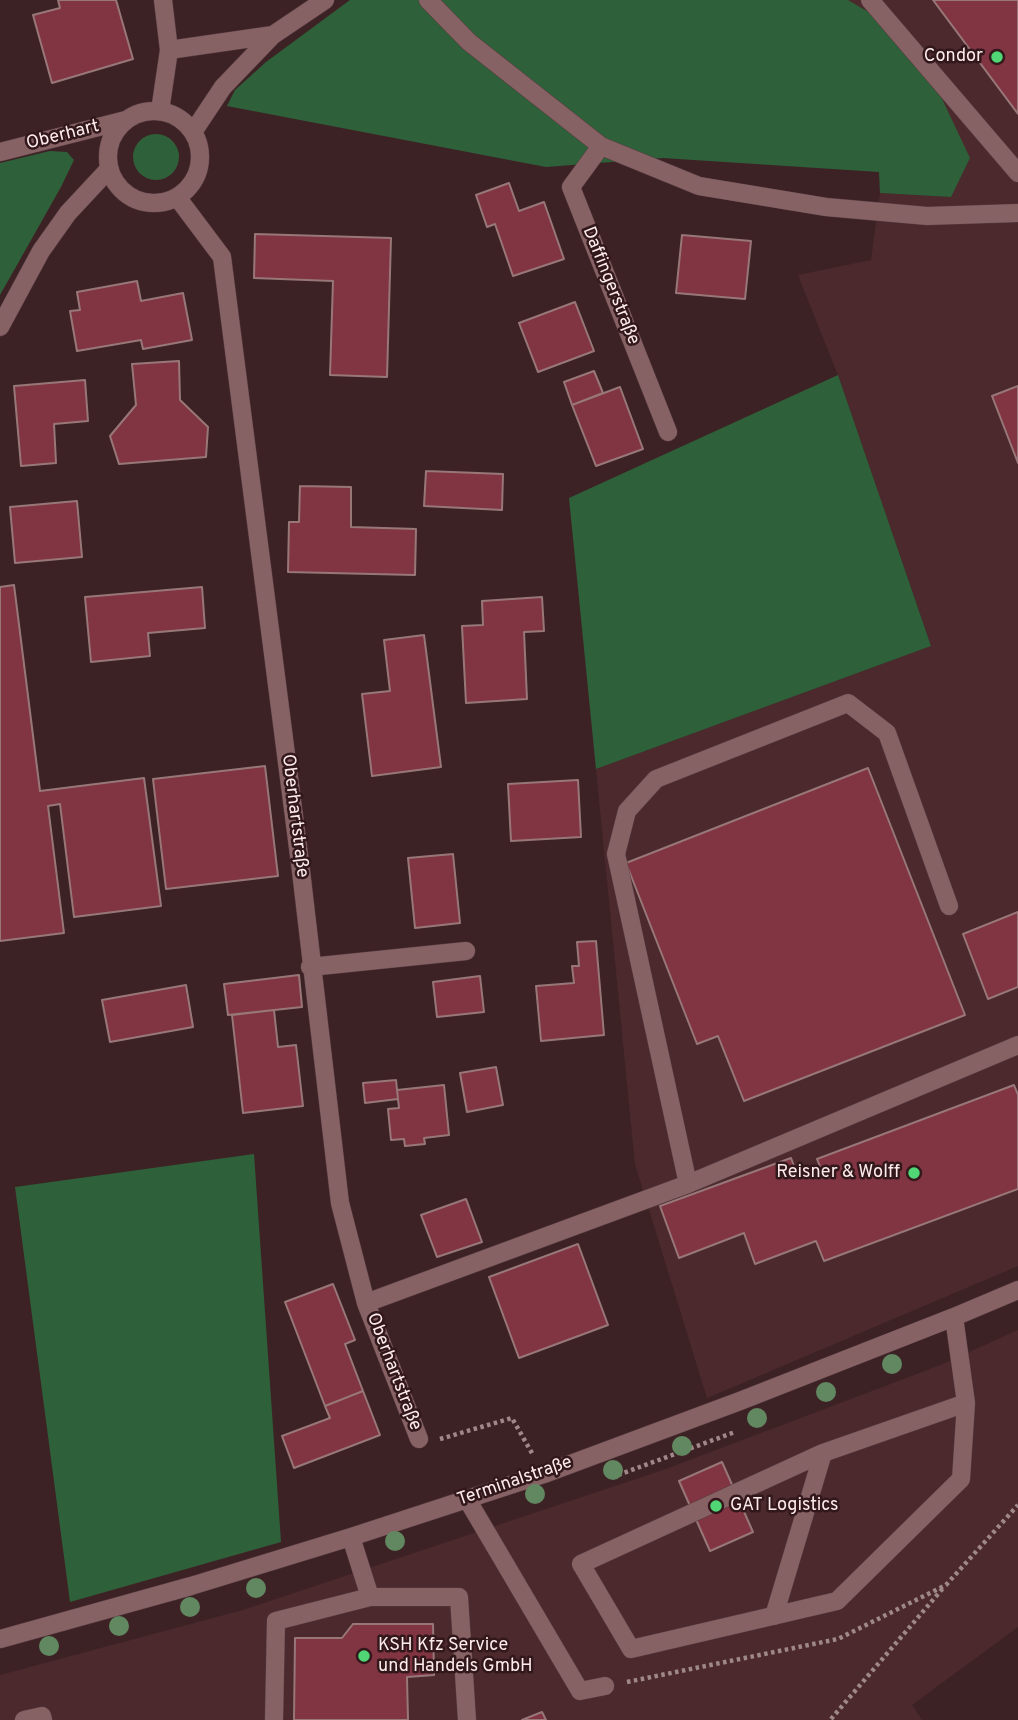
<!DOCTYPE html>
<meta charset="utf-8">
<style>
body{margin:0}
canvas{display:block;background:#3d2225}
</style>
<canvas width="1018" height="1720"></canvas>
<script>
const ctx = document.querySelector('canvas').getContext('2d');
ctx.lineJoin = 'round';
function paint(path, color) { ctx.fillStyle = color; ctx.fill(path, 'evenodd'); }
const poly = rows => new Path2D(rows.map(r => 'M' + r).join(''));
function stroke(path, color, width, dash) { ctx.strokeStyle = color; ctx.lineWidth = width; ctx.lineCap = dash ? 'butt' : 'round'; ctx.setLineDash(dash || []); ctx.stroke(path); }
function drawText(font, color, halo, rows, align = 'center') {
  ctx.font = font + ' Overpass,sans-serif'; ctx.lineWidth = 5; ctx.setLineDash([]); ctx.textBaseline = 'middle'; ctx.strokeStyle = halo; ctx.fillStyle = color; for (const [text, x, y, turn = 0] of rows) {
    ctx.save(); ctx.translate(x, y); ctx.rotate((+turn || 0) * Math.PI / 180); ctx.textAlign = isNaN(turn) ? turn : align; if (halo) ctx.strokeText(text, 0, 0); ctx.fillText(text, 0, 0); ctx.restore();
  }
}
paint(poly([
 [848,0,1018,0,1018,1266,707,1398,635,1164,596,769,931,646,838,375,798,275,871,260,880,193,951,197,872,14],
 [1018,1330,1018,1627,912,1705,922,1720,0,1720,0,1675,243,1610,666,1469,938,1366]
]), '#4b292d');
paint(poly([
 [350,0,848,0,872,14,935,84,970,158,951,197,880,193,879,172,663,158,546,167,227,106,235,90,266,62],
 '133 157a23 23 0 1 1 46 0a23 23 0 1 1-46 0Z',
 [50,151,67,152,74,160,61,187,0,295,0,163],
 [838,375,931,646,596,769,569,498],
 [254,1154,281,1542,70,1602,15,1187]
]), '#2e6039');
const building = poly([
 [58,0,116,0,133,59,52,83,33,15,60,8,58,0],
 [933,0,1018,0,1018,114,933,0],
 [509,183,519,211,544,202,564,259,513,276,495,224,487,227,476,195,509,183],
 [255,234,391,238,387,377,330,375,333,281,254,278,255,234],
 [682,235,751,241,745,299,676,293,682,235],
 [137,281,141,301,183,293,192,340,143,349,141,340,77,351,70,311,80,310,77,292,137,281],
 [575,302,594,351,538,372,519,323,575,302],
 [179,361,180,400,208,427,206,457,119,464,110,436,136,405,132,364,179,361],
 [594,371,603,393,572,405,564,382,594,371],
 [85,380,88,421,54,424,56,463,21,466,14,386,85,380],
 [1018,386,1018,463,992,396,1018,386],
 [620,387,643,449,596,466,572,405,620,387],
 [426,471,503,474,502,510,424,506,426,471],
 [300,486,351,487,351,527,416,529,415,575,288,572,289,522,299,522,300,486],
 [77,501,82,557,15,563,10,507,77,501],
 [14,585,40,791,144,778,161,906,74,917,60,804,48,806,64,933,0,941,0,587,14,585],
 [202,587,205,628,148,633,150,656,91,662,85,597,202,587],
 [542,597,544,631,524,632,527,699,466,703,462,626,483,625,482,601,542,597],
 [424,635,441,767,372,776,362,694,390,691,384,640,424,635],
 [265,766,278,876,166,889,153,779,265,766],
 [868,768,965,1015,744,1101,718,1036,697,1044,626,863,868,768],
 [578,780,581,837,511,841,508,784,578,780],
 [453,854,460,923,415,928,408,858,453,854],
 [1018,912,1018,987,988,999,963,934,1018,912],
 [596,941,604,1035,541,1041,536,986,574,983,572,966,579,966,577,942,596,941],
 [299,975,302,1007,228,1015,224,984,299,975],
 [480,976,484,1012,437,1017,433,982,480,976],
 [186,985,193,1027,110,1042,102,1000,186,985],
 [274,1010,278,1047,296,1045,303,1106,243,1113,232,1015,274,1010],
 [496,1067,503,1105,467,1112,460,1073,496,1067],
 [396,1080,398,1099,365,1103,363,1083,396,1080],
 [444,1085,449,1135,424,1138,425,1144,405,1146,404,1139,391,1140,388,1109,399,1108,397,1090,444,1085],
 [1014,1085,1018,1095,1018,1189,824,1261,816,1241,755,1264,744,1233,679,1258,660,1206,791,1158,798,1177,821,1169,817,1159,1014,1085],
 [466,1199,482,1242,437,1257,421,1215,466,1199],
 [578,1244,608,1325,519,1358,489,1277,578,1244],
 [333,1284,355,1340,345,1344,363,1391,325,1406,285,1302,333,1284],
 [363,1391,380,1435,294,1468,282,1436,330,1418,325,1406,363,1391],
 [722,1462,753,1532,710,1551,679,1481,722,1462],
 [353,1624,433,1624,434,1675,407,1677,408,1720,294,1720,295,1638,342,1638,353,1624],
 [542,1712,546,1720,522,1720,542,1712]
]);
paint(building, '#813441');
stroke(building, '#987779', 2);
const minor = poly([
 [428,0,469,42,601,146,699,186,826,207,927,216,1018,213],
 [870,0,1018,173],
 [169,50,273,35],
 [160,111,169,50,163,0],
 '108 157a46 46 0 1 1 92 0a46 46 0 1 1-92 0Z',
 [193,132,223,87,273,35,325,0],
 [601,146,571,187,668,432],
 [0,152,126,120],
 [177,197,222,257,301,871,340,1203,366,1303,419,1439],
 [0,327,41,251,68,213,109,169],
 [310,967,466,951],
 [688,1184,616,854,627,811,656,779,848,703,887,733,949,906],
 [366,1303,688,1184,1018,1045],
 [954,1317,966,1403,961,1479,837,1601,631,1649,581,1564,823,1453,966,1403],
 [467,1499,580,1691,605,1686],
 [370,1597,459,1597,467,1720],
 [774,1616,823,1453],
 [0,1639,191,1586,351,1537,544,1474,740,1401,954,1317,1018,1290],
 [24,1720,42,1716,43,1720],
 [274,1720,276,1621,370,1597,351,1537]
]);
stroke(minor, '#583e41', 19);
stroke(poly([
 [440,1439,512,1418,533,1455],
 [618,1475,735,1432],
 [627,1682,838,1639,946,1585,1018,1505],
 [831,1719,944,1587]
]), '#9f888a', 4.5, [3.5, 3.5]);
stroke(minor, '#876265', 18);
ctx.fillStyle = '#618861';
for (const [x, y] of [
 [892,1364],
 [826,1392],
 [757,1418],
 [682,1446],
 [613,1470],
 [535,1494],
 [395,1541],
 [256,1588],
 [190,1607],
 [119,1626],
 [49,1646]
]) { ctx.beginPath(); ctx.arc(x, y, 10, 0, 2 * Math.PI); ctx.fill(); }
for (const [x, y, r, color] of [
 [997,57,7,"#50d674"],
 [914,1173,7,"#50d674"],
 [716,1506,7,"#50d674"],
 [364,1656,7,"#50d674"]
]) { const dot = new Path2D(); dot.arc(x, y, r, 0, 2 * Math.PI); ctx.fillStyle = color; ctx.fill(dot); stroke(dot, '#32181b', 2.5); }
drawText('18px', '#feebec', '#32181b', [
 ["Condor",983,57],
 ["Reisner & Wolff",900,1173],
 ["GAT Logistics",730,1506,"left"],
 ["KSH Kfz Service",378,1646,"left"],
 ["und Handels GmbH",378,1667,"left"]
], 'right');
drawText('18px', '#feebec', '#32181b', [
 ["Oberhart",63,136,-14],
 ["Daffingerstraße",610,286,68],
 ["Oberhartstraße",294,816,83],
 ["Oberhartstraße",393,1372,69],
 ["Terminalstraße",515,1482,-19]
]);
</script>
